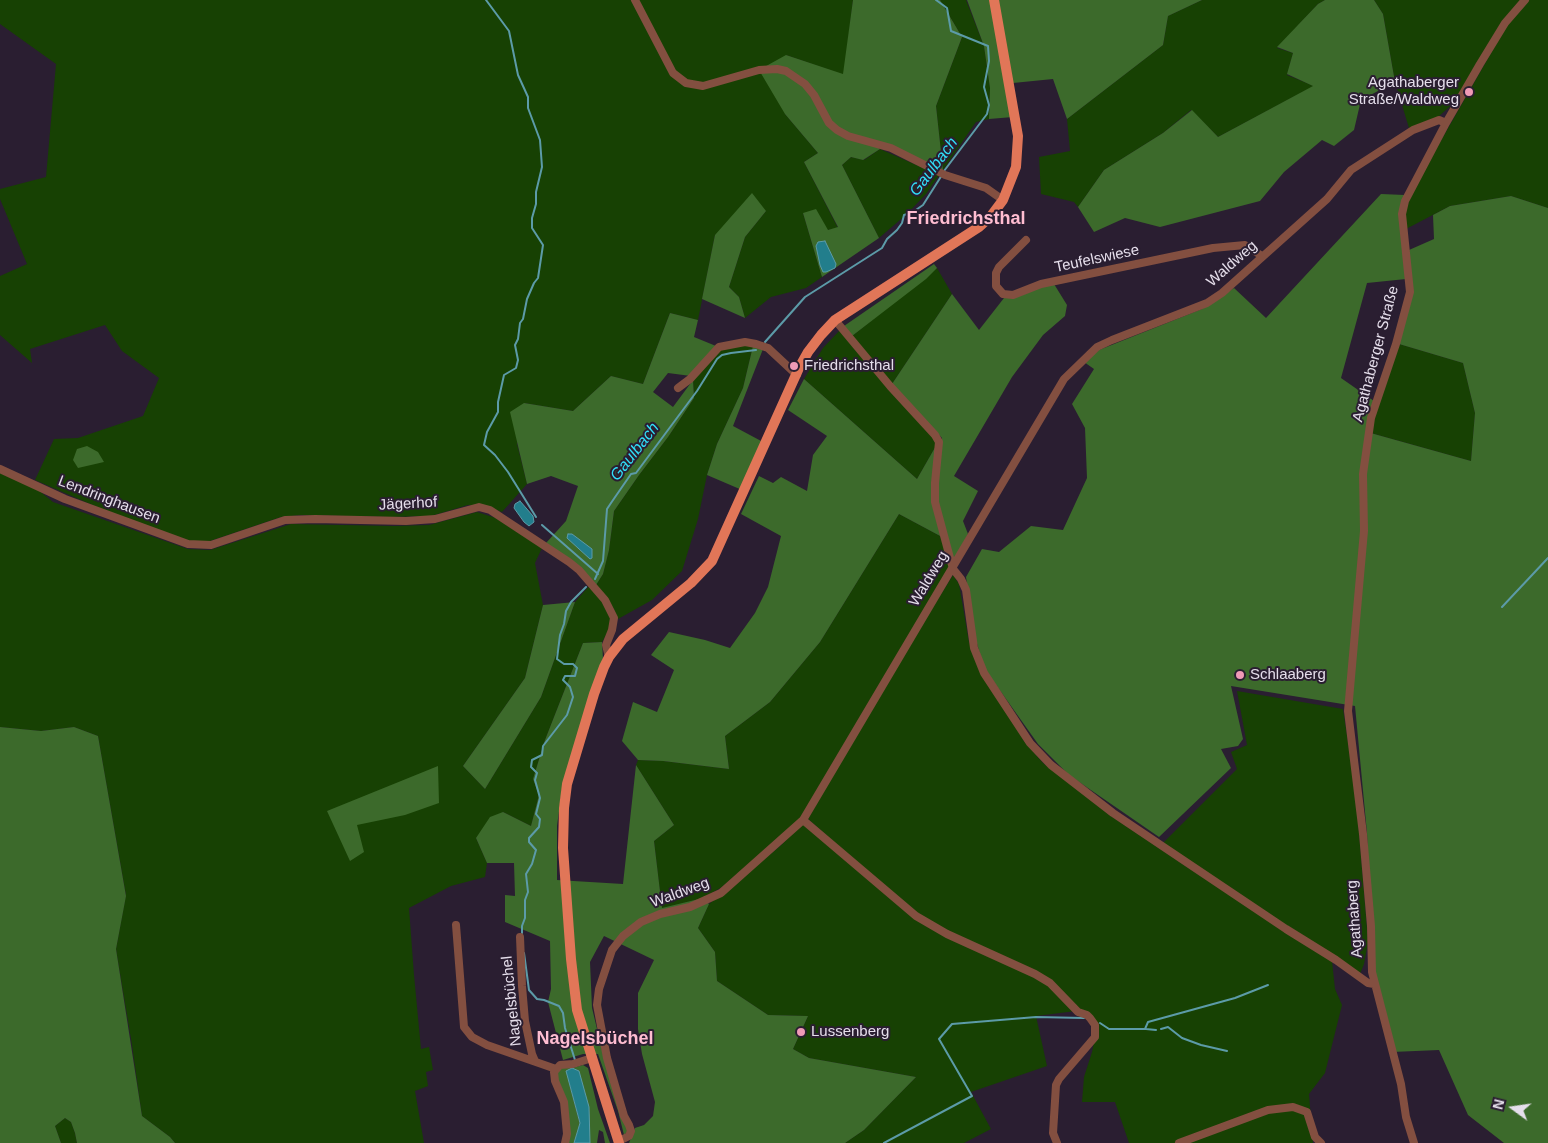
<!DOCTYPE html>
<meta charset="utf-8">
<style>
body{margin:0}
#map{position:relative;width:1548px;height:1143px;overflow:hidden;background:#2a1e31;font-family:Helvetica,sans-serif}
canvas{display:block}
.north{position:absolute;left:1488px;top:1083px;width:50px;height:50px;-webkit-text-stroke:4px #2a1e31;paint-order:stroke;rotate:284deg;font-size:14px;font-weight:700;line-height:20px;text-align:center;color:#e5deeb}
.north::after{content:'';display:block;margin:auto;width:18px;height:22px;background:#e5deeb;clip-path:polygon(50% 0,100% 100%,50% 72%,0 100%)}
</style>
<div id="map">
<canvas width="1548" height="1143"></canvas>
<div class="north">N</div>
</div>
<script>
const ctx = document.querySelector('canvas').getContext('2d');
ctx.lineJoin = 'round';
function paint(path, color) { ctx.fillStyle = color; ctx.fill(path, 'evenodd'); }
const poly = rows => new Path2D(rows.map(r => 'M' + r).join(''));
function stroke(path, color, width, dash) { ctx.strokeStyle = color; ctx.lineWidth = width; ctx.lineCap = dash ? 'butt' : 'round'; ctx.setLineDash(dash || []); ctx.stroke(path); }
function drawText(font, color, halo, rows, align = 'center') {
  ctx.font = font + ' Helvetica,sans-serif'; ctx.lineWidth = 4; ctx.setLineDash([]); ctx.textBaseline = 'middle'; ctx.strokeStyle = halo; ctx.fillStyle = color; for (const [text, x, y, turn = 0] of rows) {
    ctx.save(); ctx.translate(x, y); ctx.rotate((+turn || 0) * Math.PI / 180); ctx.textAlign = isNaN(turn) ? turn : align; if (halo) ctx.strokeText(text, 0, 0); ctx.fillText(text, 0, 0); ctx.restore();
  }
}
paint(poly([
 [0,0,853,0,844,75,786,55,785,114,818,153,804,162,838,228,828,230,803,213,822,277,806,288,771,297,745,318,739,297,729,287,745,237,766,211,715,235,698,320,670,313,643,384,611,376,573,411,524,403,517,444,527,484,502,512,484,505,468,505,431,516,391,517,301,515,281,517,210,541,190,541,111,513,35,480,54,439,78,438,143,416,159,378,122,351,105,325,30,349,32,363,0,335,0,276,27,264,0,199,0,189,46,177,56,64,0,24],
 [940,0,966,0,984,46,990,88,989,119,976,122,943,170,936,106,962,37],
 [1202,0,1325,0,1318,4,1277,48,1293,53,1287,75,1314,86,1218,137,1191,110,1163,133,1104,170,1078,207,1074,202,1041,194,1039,157,1070,151,1067,119,1163,45,1168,16],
 [1374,0,1521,0,1456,101,1438,117,1409,128,1395,82,1383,14],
 [1527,0,1548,0,1548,208,1511,196,1450,206,1406,229,1405,215,1411,193,1507,25],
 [880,149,939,175,926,194,907,214,879,238,842,165,851,157,864,160],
 [937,268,952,294,892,384,852,336],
 [840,330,936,439,937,444,917,479,804,379,823,348],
 [1399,344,1463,363,1475,413,1471,461,1371,433,1378,404],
 [741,345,753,346,743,388,717,444,707,475,698,519,682,571,652,600,618,619,614,609,596,585,603,574,609,550,614,511,639,475,668,437,694,398,693,380,719,350],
 [0,473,37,489,53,502,188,549,210,550,291,524,394,526,429,525,477,512,496,518,542,548,535,563,543,605,525,678,463,766,485,789,541,697,575,602,590,585,604,602,611,618,609,630,602,642,583,643,545,740,533,779,539,795,531,826,503,812,476,838,487,863,485,877,451,886,409,908,414,975,421,1049,429,1047,433,1070,426,1072,428,1086,415,1091,424,1143,175,1143,170,1137,142,1116,132,1045,116,949,126,895,98,736,74,727,41,731,0,727],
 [899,514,942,537,950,568,800,819,722,887,703,898,662,909,654,841,674,825,636,765,638,760,663,761,729,769,725,736,770,702,820,642],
 [953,575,959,584,969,642,1024,741,1043,763,1111,816,1199,875,1332,961,1335,989,1342,1005,1325,1073,1309,1094,1313,1143,1129,1143,1115,1102,1082,1102,1084,1077,1092,1052,1095,1037,1095,1025,1087,1015,1051,982,972,945,917,915,808,819,878,695],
 [1237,691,1343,709,1356,796,1366,917,1368,942,1364,964,1360,974,1288,928,1163,843,1237,769,1231,752,1247,745],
 [804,823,917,918,1049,984,1076,1011,1036,1016,1047,1066,971,1092,991,1129,964,1143,845,1143,864,1130,916,1077,809,1058,793,1049,808,1016,768,1015,717,981,715,952,698,928,709,904,779,847],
 [65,1118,71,1122,75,1133,77,1143,61,1143,55,1126]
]), '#174103');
paint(poly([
 [853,0,940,0,962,37,936,106,943,170,866,139,880,149,863,160,851,157,842,165,879,238,822,277,803,213,816,209,828,230,838,227,804,162,818,153,785,114,759,70,786,55,843,74],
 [967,0,1202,0,1168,16,1163,45,1067,119,1053,79,1013,83,1013,117,989,119,990,88,984,46],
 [1325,0,1374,0,1383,14,1395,82,1361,100,1354,130,1334,146,1322,140,1284,172,1260,201,1160,227,1125,218,1094,232,1078,207,1104,170,1163,133,1192,110,1218,137,1313,86,1287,74,1293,53,1277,47,1318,4],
 [752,193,766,211,745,237,729,287,739,297,745,318,702,299,715,235],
 [1381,194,1405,195,1406,279,1367,283,1341,378,1374,401,1367,432,1471,461,1475,413,1463,363,1399,344,1413,293,1409,250,1434,239,1433,215,1450,206,1511,196,1548,208,1548,1143,1504,1143,1468,1115,1439,1050,1392,1052,1374,984,1367,833,1355,706,1231,686,1243,739,1238,746,1221,749,1231,768,1159,837,1069,775,1038,744,984,668,974,633,966,577,982,549,999,552,1031,526,1063,530,1087,478,1085,428,1072,404,1094,369,1084,362,1099,350,1202,309,1234,288,1266,318],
 [934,264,937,268,926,279,852,336,844,326],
 [1054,284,1067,305,1065,316,1043,335,1012,377,954,476,978,491,963,521,968,534,953,562,937,502,937,483,942,438,892,384,952,294,979,330,1004,298,1019,296,1042,287],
 [670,313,698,320,694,337,716,346,691,376,668,373,653,392,673,407,693,380,694,398,668,437,639,475,614,511,609,550,603,574,596,585,546,543,566,521,578,486,551,476,527,484,510,412,524,403,573,411,611,376,643,384],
 [753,346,763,349,733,426,763,442,742,490,707,475,717,444,743,388],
 [804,379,917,479,937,444,933,482,942,537,899,514,820,642,770,702,725,736,729,769,663,761,638,760,622,741,633,702,657,712,674,670,651,655,669,632,705,640,730,648,755,613,768,587,781,536,741,514,759,476,773,483,781,477,807,491,813,455,827,436,788,410],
 [87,446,98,452,104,462,78,468,73,460,77,449],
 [575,602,541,697,485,789,463,766,525,678,543,605],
 [602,642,603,659,562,789,557,826,557,880,623,884,636,765,674,825,654,841,662,908,703,898,709,904,698,928,715,952,717,981,768,1015,808,1016,793,1049,809,1058,916,1077,864,1130,845,1143,629,1143,635,1128,644,1125,653,1116,655,1102,642,1054,638,1029,638,993,654,960,604,936,590,962,592,1008,603,1054,628,1127,627,1132,624,1135,618,1111,598,1054,583,1054,563,1060,548,1002,551,989,550,941,505,922,505,895,515,896,514,863,487,863,476,838,490,817,503,812,531,826,539,795,533,779,545,740,583,643],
 [0,727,41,731,74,727,98,736,126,896,116,949,142,1116,170,1137,175,1143,77,1143,75,1133,71,1122,65,1118,55,1126,61,1143,0,1143],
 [438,766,439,803,405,815,357,825,364,852,350,861,327,811],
 [583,1065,588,1068,598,1109,610,1143,605,1143,603,1132,599,1130,597,1143,590,1143,579,1071,569,1082,580,1124,574,1143,567,1143,557,1075,559,1068,572,1068]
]), '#3c6a2b');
const water = poly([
 [825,241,836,264,835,268,826,272,823,272,820,265,816,246,818,242,825,241],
 [520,501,533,516,534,522,529,526,524,522,514,508,515,504,520,501],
 [568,534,572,534,592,549,592,558,590,559,567,538,568,534],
 [572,1068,579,1071,589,1107,590,1143,574,1143,580,1123,566,1071,572,1068]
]);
paint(water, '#227e8c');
stroke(water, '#5c9ba8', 1);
stroke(poly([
 [486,0,509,31,518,75,528,97,528,108,540,140,542,167,536,192,536,204,532,218,532,228,543,245,538,278,534,283,527,299,523,319,520,323,518,339,515,345,518,360,516,368,504,375,498,402,498,412,487,432,484,445,495,455,508,472,536,517],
 [936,0,947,8,951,31,988,46,989,61,984,87,989,105,987,114,944,171],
 [765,342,805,297,882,248,887,239,897,230,902,223,904,215,913,212,923,205,942,175],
 [542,525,598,574],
 [595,579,603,561,607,509,611,503,631,474,636,473,697,391,717,359,722,355,731,353,756,350],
 [1502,607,1548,558],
 [522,933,522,926,525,918,525,900,528,892,526,874,532,864,536,850,529,842,529,838,539,827,540,819,536,814,540,798,535,780,537,773,531,767,532,760,542,755,543,746,567,715,573,697,570,687,563,680,565,676,575,676,577,668,573,664,564,664,557,659,560,635,564,624,566,611,571,602,586,587],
 [524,953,529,990,537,999,544,1000,559,1006,563,1013,565,1028,575,1060],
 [1100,1023,1109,1029,1145,1029,1148,1022,1235,998,1268,985],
 [1146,1029,1156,1030],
 [1161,1029,1168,1027,1182,1038,1201,1045,1227,1051],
 [884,1143,972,1096,939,1039,952,1024,1036,1017,1084,1018]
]), '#5c9ba8', 2);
stroke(poly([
 [635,0,673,73,686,83,703,86,759,70,777,69,786,71,805,84,814,95,829,123,837,130,848,136,891,148,945,175,986,188,1003,200],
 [1026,240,999,267,996,273,996,286,1003,294,1013,295,1041,284,1213,248,1245,245,1262,256],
 [835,320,890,386,935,435,939,442,935,483,935,502,953,569,961,579,966,590,974,648,984,673,1030,743,1051,765,1113,813,1286,929,1336,960,1368,983,1374,984],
 [678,388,690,379,719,347,745,342,756,344,768,348,797,375],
 [0,469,65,499,188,544,211,545,285,520,315,519,406,521,435,519,479,507,490,510,569,562,579,570,605,600,614,618,612,630,606,645,609,657],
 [803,820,916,916,947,934,1035,974,1050,983,1078,1012,1087,1015,1090,1018,1095,1025,1095,1037,1059,1079,1056,1085,1053,1133,1057,1143],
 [456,925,464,1027,472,1037,487,1045,556,1069],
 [520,937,522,986,525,1021,532,1054,535,1061],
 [619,1141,629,1136,631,1131,629,1125,624,1116,607,1058,597,1005,599,989,612,950,623,936,641,922,660,914,690,907,721,893,803,820,1064,379,1097,347,1112,340,1207,303,1222,293,1327,199,1351,170,1413,130,1439,120,1446,123],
 [565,1143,567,1134,564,1102,555,1081,554,1072,560,1065,573,1064,592,1058],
 [1179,1143,1268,1110,1293,1107,1307,1112,1315,1137,1321,1143],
 [1414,1143,1406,1117,1401,1084,1372,972,1371,926,1363,834,1348,711,1364,531,1363,474,1371,418,1396,344,1410,292,1402,214,1405,201,1446,123,1480,64,1505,23,1525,0]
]), '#834f40', 8);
stroke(poly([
 [619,1143,577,1010,571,959,563,848,564,808,567,784,594,694,604,667,609,657,623,639,691,583,712,561,799,368,808,352,821,335,835,320,979,227,991,216,1003,200,1016,167,1018,136,994,0]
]), '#e17658', 10);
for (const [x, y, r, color] of [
 [1469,92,5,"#f09ab6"],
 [794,366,5,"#f09ab6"],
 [1240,675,5,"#f09ab6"],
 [801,1032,5,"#f09ab6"]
]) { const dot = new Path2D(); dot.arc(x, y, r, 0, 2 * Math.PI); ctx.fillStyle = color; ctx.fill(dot); stroke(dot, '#2a1e31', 2); }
drawText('15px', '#e5deeb', '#2a1e31', [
 ["Agathaberger",1459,83,"right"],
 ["Straße/Waldweg",1459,100,"right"],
 ["Friedrichsthal",804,366],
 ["Schlaaberg",1250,675],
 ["Lussenberg",811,1032]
], 'left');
drawText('15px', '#e5deeb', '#2a1e31', [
 ["Teufelswiese",1097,259,-12],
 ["Waldweg",1232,264,-41],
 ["Agathaberger Straße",1376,354,-75],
 ["Lendringhausen",109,500,21],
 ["Jägerhof",408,504,-3],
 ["Waldweg",929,579,-59],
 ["Waldweg",680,893,-20],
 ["Agathaberg",1355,919,-94],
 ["Nagelsbüchel",512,1001,-96]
]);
drawText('italic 16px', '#31dff8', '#2a1e31', [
 ["Gaulbach",934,167,-53],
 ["Gaulbach",635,452,-52]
]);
drawText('bold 18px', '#ffbdd1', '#2a1e31', [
 ["Friedrichsthal",966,219],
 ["Nagelsbüchel",595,1039]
]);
</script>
